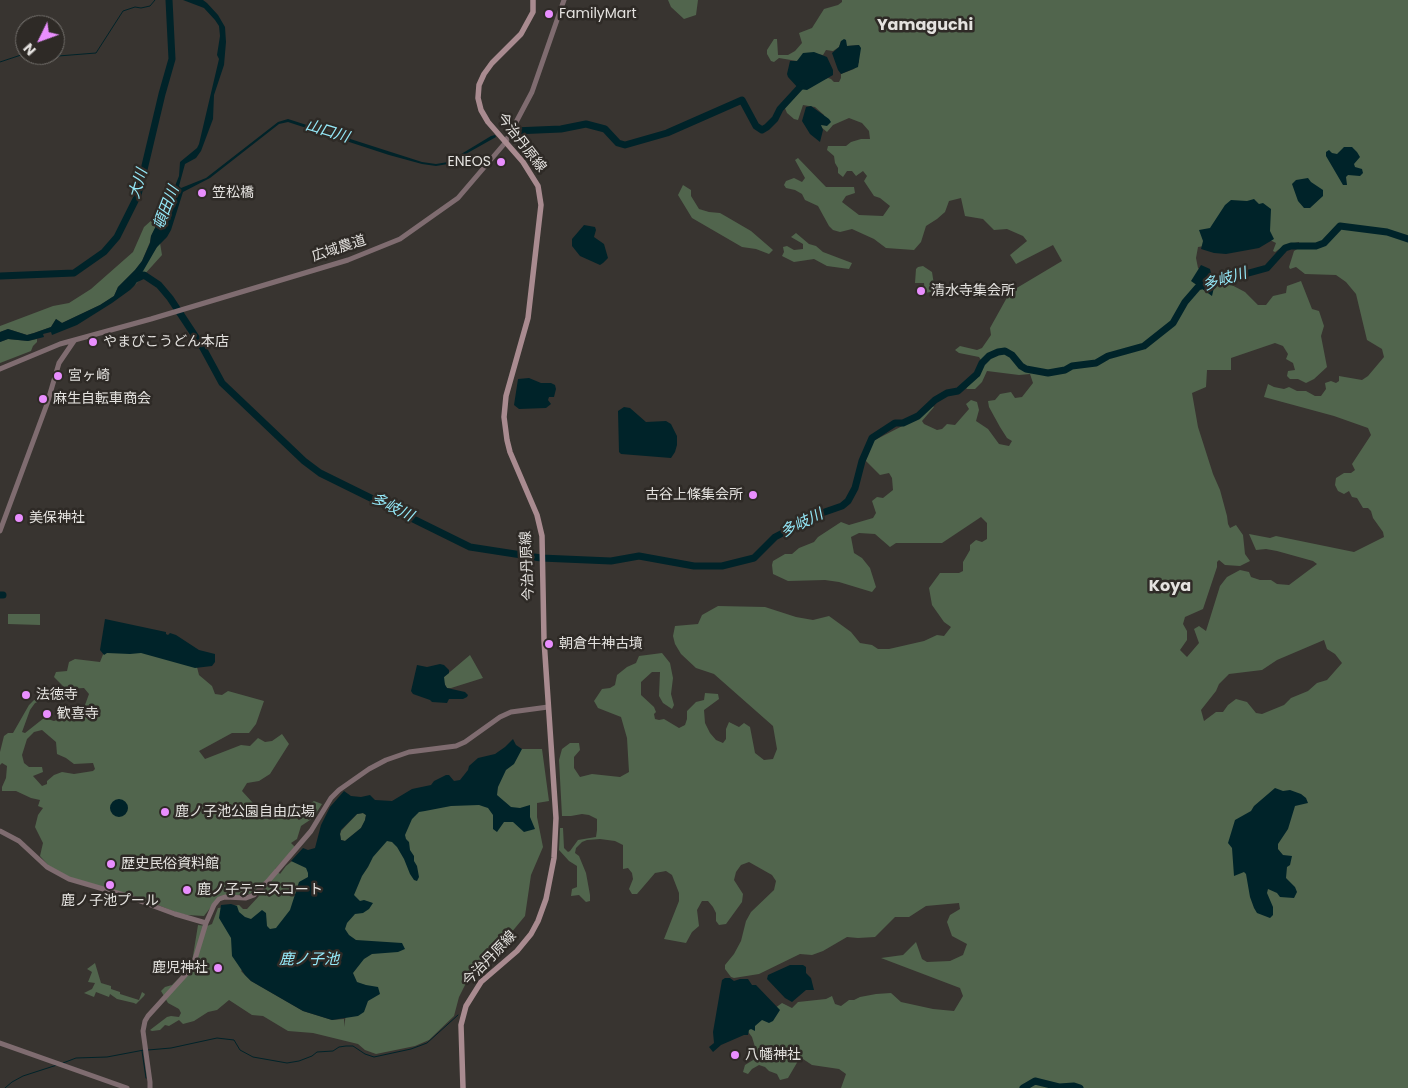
<!DOCTYPE html>
<meta charset="utf-8">
<style>
body{margin:0}
#map{position:relative;width:1408px;height:1088px;overflow:hidden;background:#383430;font-family:Poppins,sans-serif}
canvas{display:block}
.north{position:absolute;left:15px;top:15px;width:50px;height:50px;box-sizing:border-box;background:#2e2a26;border:1px solid #777470;border-radius:50%;rotate:228deg;font-size:14px;font-weight:700;line-height:20px;text-align:center;color:#e4e2df}
.north::after{content:'';display:block;margin:auto;width:18px;height:22px;background:#e98efe;clip-path:polygon(50% 0,100% 100%,50% 72%,0 100%)}
</style>
<div id="map">
<canvas width="1408" height="1088"></canvas>
<div class="north">N</div>
</div>
<script>
const ctx = document.querySelector('canvas').getContext('2d');
ctx.lineJoin = 'round';
function paint(path, color) { ctx.fillStyle = color; ctx.fill(path, 'evenodd'); }
const poly = rows => new Path2D(rows.map(r => 'M' + r).join(''));
function stroke(path, color, width, dash) { ctx.strokeStyle = color; ctx.lineWidth = width; ctx.lineCap = dash ? 'butt' : 'round'; ctx.setLineDash(dash || []); ctx.stroke(path); }
function drawText(font, color, halo, rows, align = 'center') {
  ctx.font = font + ' Poppins,"Noto Sans JP",sans-serif'; ctx.lineWidth = 5; ctx.setLineDash([]); ctx.textBaseline = 'middle'; ctx.strokeStyle = halo; ctx.fillStyle = color; for (const [text, x, y, turn = 0] of rows) {
    ctx.save(); ctx.translate(x, y); ctx.rotate((+turn || 0) * Math.PI / 180); ctx.textAlign = isNaN(turn) ? turn : align; if (halo) ctx.strokeText(text, 0, 0); ctx.fillText(text, 0, 0); ctx.restore();
  }
}
paint(poly([
 [668,0,698,0,696,15,684,19,671,7],
 [842,0,1408,0,1408,1088,841,1088,846,1074,839,1069,812,1065,803,1059,798,1061,788,1078,780,1080,777,1074,769,1071,765,1067,759,1065,752,1069,748,1074,743,1072,745,1065,758,1057,752,1037,746,1029,782,1003,792,1008,798,1002,826,999,832,996,835,1004,841,1006,849,1000,854,1000,860,997,876,994,891,993,901,1002,933,1009,954,1011,963,996,960,988,881,958,903,955,916,942,922,959,927,962,950,961,963,955,967,944,952,936,947,922,950,915,960,909,959,903,926,906,909,917,895,917,875,937,858,938,847,937,823,951,812,955,800,954,759,974,734,978,731,977,725,969,725,965,734,954,741,941,746,921,751,912,774,890,776,881,772,875,749,862,741,865,736,872,734,880,743,894,742,902,726,924,719,925,716,921,716,913,713,907,708,901,702,901,697,910,699,926,692,932,686,943,664,939,679,901,679,893,672,875,666,871,655,873,637,894,632,894,629,889,633,879,632,873,628,868,623,869,623,845,615,841,600,839,587,840,582,842,576,848,575,853,579,856,586,873,590,895,590,901,586,902,579,895,571,896,572,889,577,887,577,866,569,861,559,850,560,828,563,828,564,848,568,852,570,851,578,840,596,837,597,830,597,819,589,815,582,814,571,816,562,816,559,760,562,749,570,743,579,743,580,750,574,757,574,768,580,777,592,774,620,777,629,772,627,738,621,717,598,708,594,701,602,689,610,688,615,685,617,675,627,667,636,663,639,656,662,653,670,663,673,678,671,694,674,705,672,709,663,703,659,696,660,672,652,672,641,682,641,695,654,707,656,712,654,714,655,719,659,720,664,719,679,728,685,725,687,719,687,711,696,702,704,700,705,693,718,694,719,699,704,710,705,723,710,733,716,740,723,743,726,739,726,729,729,722,739,727,744,723,750,727,755,753,764,760,773,759,777,749,773,726,714,674,696,668,681,654,675,644,673,636,675,626,698,624,702,615,718,606,765,607,796,617,813,620,829,616,851,632,860,643,872,645,878,649,889,649,924,641,937,635,944,636,951,627,944,622,932,605,929,588,940,573,959,573,963,571,963,562,970,550,970,545,976,540,982,542,987,539,987,523,981,517,942,543,896,543,890,547,875,534,859,533,851,537,854,553,862,558,870,568,876,587,872,592,839,582,825,580,788,581,773,574,772,565,773,561,785,554,792,554,799,548,814,542,818,537,841,522,849,525,873,518,876,513,872,501,877,497,883,498,893,490,892,478,889,473,880,475,865,460,873,441,918,418,931,404,934,407,922,421,924,424,937,430,942,429,947,424,955,425,969,409,966,404,971,400,977,402,979,410,976,421,988,429,999,444,1009,446,1012,441,1007,438,1000,427,989,407,988,401,995,400,1000,394,1011,392,1015,398,1022,397,1033,383,1030,374,1019,375,987,371,982,382,975,389,967,389,966,388,974,380,984,365,979,357,959,353,955,350,960,346,977,350,982,348,991,335,990,328,1010,292,1062,261,1053,245,1016,264,1010,255,1027,241,1023,236,1007,229,994,230,983,219,965,216,961,198,949,201,945,212,937,219,926,226,921,242,914,250,886,248,874,239,852,229,840,232,833,230,829,226,818,206,805,200,802,194,795,190,786,188,784,185,786,181,794,178,802,182,805,178,795,160,798,158,826,187,854,187,855,193,846,196,842,202,859,215,883,216,890,206,880,198,874,196,864,181,867,176,863,171,856,176,852,171,847,171,843,177,838,173,838,168,835,163,834,156,827,150,828,146,846,146,851,142,861,139,870,139,869,131,862,123,849,118,833,125,827,132,821,127,821,125,823,125,824,115,815,107,803,105,798,120,794,119,787,113,784,106,799,91,799,89,828,78,831,79,834,82,839,82,841,78,841,74,854,69,859,62,859,45,847,46,841,41,839,47,833,51,826,50,823,55,817,54,800,59,797,61,779,58,774,62,771,61,767,54,767,50,774,39,777,39,778,55,788,55,795,51,802,43,799,33,812,28,824,9,838,5,842,2],
 [1264,237,1276,243,1273,251,1275,252,1285,245,1299,242,1299,248,1294,251,1289,267,1290,269,1296,267,1305,274,1336,275,1346,282,1356,294,1367,340,1382,349,1384,357,1368,376,1362,380,1339,376,1339,381,1336,383,1331,381,1325,383,1326,389,1321,396,1315,396,1306,391,1297,391,1289,387,1284,389,1274,387,1268,384,1264,397,1334,416,1368,428,1371,435,1352,464,1355,470,1351,473,1344,473,1336,478,1335,485,1338,491,1344,494,1349,491,1352,497,1357,498,1363,508,1368,508,1371,511,1373,518,1383,532,1384,537,1354,552,1276,536,1270,538,1249,534,1256,550,1266,549,1277,551,1313,561,1317,564,1289,585,1277,584,1271,580,1260,580,1251,577,1249,572,1240,570,1227,577,1220,586,1206,631,1199,626,1194,629,1199,643,1187,657,1180,650,1187,640,1187,631,1183,624,1185,617,1203,609,1217,567,1217,562,1219,560,1225,565,1240,566,1250,561,1245,554,1243,535,1236,525,1230,528,1228,524,1227,516,1220,490,1213,474,1198,427,1192,393,1206,387,1207,370,1231,370,1231,358,1275,343,1283,346,1288,354,1286,359,1293,363,1295,370,1288,371,1287,376,1290,379,1298,379,1306,383,1314,379,1327,367,1321,336,1324,326,1319,311,1312,309,1301,281,1287,286,1286,293,1273,296,1266,305,1258,305,1245,292,1226,282,1211,279,1198,268,1196,258,1198,247],
 [1324,640,1327,649,1335,654,1342,663,1327,680,1317,683,1308,691,1291,698,1284,705,1262,714,1256,713,1247,702,1236,699,1228,705,1223,712,1216,712,1204,721,1201,710,1216,691,1219,684,1229,674,1262,670,1277,660],
 [683,185,691,190,691,196,699,209,709,212,720,213,727,217,751,231,773,250,769,254,756,249,742,247,692,218,678,195],
 [154,218,160,219,151,236,150,242,142,261,135,270,118,287,114,296,100,305,62,323,56,319,51,327,34,333,27,335,8,329,0,332,0,326,53,306,69,303,91,289,133,252,144,227],
 [796,233,809,244,816,246,823,252,852,263,849,269,827,266,814,259,794,262,782,256,784,252,783,247,787,246,794,250,803,249,803,244,791,237],
 [160,243,162,255,134,286,147,260],
 [923,266,932,272,935,291,925,293,924,283,915,283,916,269,918,267],
 [8,339,28,341,37,339,37,342,33,346,31,351,0,363,0,342],
 [8,614,40,614,40,625,8,624],
 [106,647,143,648,196,663,199,675,212,686,215,694,222,695,228,691,264,701,256,724,249,733,232,733,199,751,205,759,241,745,250,746,258,738,265,742,272,741,282,734,289,744,270,774,259,781,247,783,242,791,264,815,289,809,300,810,314,801,322,804,313,818,301,826,297,839,291,843,295,847,275,869,280,874,286,866,297,857,313,874,294,914,241,971,251,981,303,1011,332,1020,344,1019,344,1027,346,1014,353,986,342,939,348,895,367,857,419,806,484,800,509,811,495,799,493,789,518,749,542,749,549,801,537,803,537,817,543,847,531,875,525,916,501,945,469,977,459,997,454,1016,429,1040,415,1046,376,1054,365,1050,358,1044,313,1033,288,1031,263,1016,252,1015,229,1000,217,1010,208,1012,194,1021,183,1024,179,1020,169,1026,165,1025,160,1030,152,1031,150,1030,167,1017,171,1016,179,1017,181,1013,179,1009,168,1003,161,991,165,987,172,985,189,968,192,962,198,925,207,926,212,924,218,908,239,905,243,909,247,909,259,896,253,891,250,894,224,896,217,899,204,916,187,915,178,913,143,899,69,877,49,866,40,856,43,843,35,827,38,815,43,808,38,806,40,800,31,798,16,791,2,791,2,787,6,778,7,766,2,763,0,765,0,752,4,736,8,733,13,733,29,705,41,693,54,697,55,702,43,700,35,703,30,710,22,732,25,733,44,718,54,721,68,716,73,719,81,716,89,694,84,688,66,689,54,677,56,672,67,671,69,662,75,659,100,662],
 [42,730,56,742,57,754,66,758,74,764,93,763,95,769,93,771,74,774,62,772,54,775,47,781,47,784,42,786,33,776,43,772,42,767,29,767,24,763,22,755,27,739,34,732],
 [470,655,483,678,451,688,447,688,443,681,444,677],
 [363,813,366,815,365,821,361,828,345,841,341,840,340,834,341,831,357,814],
 [95,963,101,983,111,986,111,989,120,992,120,994,139,1000,142,992,145,994,144,996,136,1004,134,1003,117,999,110,994,109,997,96,992,94,997,84,993,92,989,95,983,88,982,92,972,87,969]
]), '#51654d');
paint(poly([
 [183,0,203,0,207,3,218,15,225,27,226,42,224,65,214,95,213,119,201,151,196,158,185,164,179,186,181,188,206,178,278,122,288,119,422,162,436,164,448,162,491,136,495,135,496,137,448,164,436,166,422,164,389,155,288,122,279,124,210,178,183,192,171,230,167,237,157,247,135,285,130,290,112,303,77,325,52,335,51,332,43,334,44,337,28,341,8,339,0,342,0,332,8,329,27,335,34,333,51,327,56,319,62,323,100,305,114,296,118,287,135,270,142,261,150,243,151,236,173,191,179,176,180,162,197,148,199,144,219,59,217,55,220,36,219,26,215,20,204,8],
 [844,39,846,40,847,46,859,45,861,48,858,67,841,74,838,70,832,53,839,47,841,41],
 [814,52,827,57,833,70,833,75,807,90,799,89,788,77,787,74,790,61,797,61,803,53],
 [811,106,829,119,831,122,827,126,821,125,823,130,820,142,810,134,802,121,806,107],
 [1344,147,1352,147,1357,152,1360,157,1354,164,1355,167,1362,169,1363,173,1360,176,1348,175,1346,177,1347,185,1343,185,1326,156,1326,152,1329,150,1332,153,1337,154],
 [1308,178,1311,182,1323,190,1323,196,1310,208,1304,208,1298,201,1292,184,1296,180],
 [1254,199,1259,204,1263,203,1271,209,1270,231,1274,239,1259,248,1226,254,1214,253,1201,249,1203,241,1199,230,1210,228,1225,205,1231,200,1247,201],
 [584,225,595,227,596,230,594,237,604,244,608,258,603,263,600,265,580,256,572,246,572,239],
 [1201,265,1210,269,1211,273,1216,279,1212,296,1191,281],
 [529,378,541,383,551,383,555,385,556,389,554,397,549,397,548,400,551,404,546,408,519,409,514,405,518,379],
 [624,407,630,408,646,422,666,421,671,424,677,436,677,445,675,452,671,458,621,454,619,452,618,411],
 [105,619,166,632,166,634,168,635,170,633,176,635,199,650,215,654,215,662,212,666,195,668,141,653,130,654,107,653,104,655,100,650],
 [440,664,444,665,449,670,449,673,444,677,445,685,447,688,465,692,468,695,467,697,463,699,449,699,447,703,432,702,430,700,413,694,411,691,417,665,427,667],
 [513,739,516,745,522,749,514,764,506,770,498,787,497,795,511,807,520,808,530,805,530,817,535,829,524,832,513,822,504,822,497,832,493,829,493,815,488,808,479,805,451,806,425,811,419,812,412,819,405,835,406,839,409,842,410,850,414,856,414,861,417,866,419,877,417,881,414,880,410,874,404,859,397,847,392,842,387,841,373,857,368,867,362,876,354,895,360,901,364,900,373,903,369,909,363,913,355,914,347,923,345,929,349,935,356,940,402,943,405,949,398,952,372,954,364,959,353,973,357,982,366,985,378,987,380,994,368,1001,364,1012,358,1016,332,1020,303,1011,251,981,245,975,232,956,231,938,219,918,221,905,231,904,237,906,239,912,245,917,251,919,262,910,266,913,267,926,270,929,276,928,290,910,299,882,308,877,308,873,306,868,291,861,303,848,308,850,315,848,321,825,330,807,344,791,351,796,361,797,370,795,375,800,392,801,412,789,431,785,434,781,446,775,449,775,454,781,460,780,468,770,469,766,478,758,495,754,505,747],
 [363,813,366,815,365,820,361,828,345,841,341,840,340,834,341,830,357,814],
 [1275,788,1283,791,1290,790,1301,794,1306,798,1308,803,1295,806,1288,829,1278,844,1278,849,1283,855,1292,856,1290,865,1287,867,1286,878,1295,887,1297,892,1294,898,1280,897,1277,893,1268,889,1267,893,1273,907,1273,915,1270,918,1257,913,1254,908,1250,897,1246,874,1244,872,1234,876,1232,848,1228,843,1235,820,1251,811,1254,806],
 '110 808a9 9 0 1 1 18 0a9 9 0 1 1-18 0Z',
 [790,965,803,965,806,967,806,973,811,978,814,990,806,990,792,1002,785,998,767,979,768,975],
 [725,978,730,978,734,981,740,979,748,979,752,985,756,985,780,1010,773,1021,769,1023,762,1020,755,1026,755,1031,751,1029,749,1030,748,1035,744,1035,721,1045,713,1052,709,1047,714,1043,713,1032,722,980]
]), '#002329');
stroke(poly([
 [0,62,21,55,33,58,96,53,123,11,135,7,141,8,150,6,155,0],
 [148,1050,171,1048,217,1038,234,1040,240,1050,253,1057,287,1063,299,1061,312,1056,317,1052,333,1051,339,1047,346,1046,353,1046,365,1054,374,1057,411,1049,427,1043,458,1015],
 [142,1051,146,1078],
 [63,1063,76,1058,107,1057,144,1050],
 [5,1088,12,1082,23,1076,57,1065]
]), '#002329', 1);
stroke(poly([
 [514,131,561,129,586,124,605,129,618,143,625,145,667,133,742,100,756,126,762,130,767,127,775,119,780,109,802,85],
 [0,276,74,273,104,252,117,237,138,195,162,94,172,59,169,0],
 [131,281,144,275,159,285,170,298,203,348,222,383,304,461,320,473,470,547,541,558,611,561,639,556,694,566,722,566,754,558,775,537,819,514,842,506,848,501,855,488,862,461,872,438,895,423,903,423,918,416,935,400,947,393,958,391,977,374,982,363,989,356,998,352,1005,351,1012,355,1021,366,1026,369,1048,373,1065,370,1072,366,1096,363,1108,356,1144,346,1173,323,1185,302,1198,287,1267,268,1285,248,1291,246,1316,246,1324,243,1340,226,1387,232,1408,239],
 [0,595,3,595],
 [1023,1088,1035,1081,1059,1087,1074,1086,1080,1088]
]), '#002329', 7);
stroke(poly([
 [0,369,60,344,151,319,348,260,400,239,458,198,505,143,532,92,564,0],
 [0,531,47,404,59,363,74,341],
 [0,831,19,841,47,867,69,879,124,895,175,914,206,923],
 [0,1043,127,1088],
 [150,1088,150,1082,143,1031,145,1021,148,1016,187,973,195,959,206,923,214,905,219,899,225,897,246,898,254,895,269,880,311,831,331,798,339,790,369,769,386,760,409,752,456,746,465,742,500,717,511,712,548,707]
]), '#7f6c70', 5);
stroke(poly([
 [463,1088,461,1025,466,1006,481,982,517,951,531,934,538,921,546,899,554,858,556,818,544,640,542,536,537,515,510,452,507,440,504,417,506,396,528,318,541,205,538,186,523,162,488,122,481,110,478,98,479,85,484,74,492,63,521,34,533,12,533,0]
]), '#a98b90', 5.5);
for (const [x, y, r, color] of [
 [549,14,5,"#e98efe"],
 [501,162,5,"#e98efe"],
 [202,193,5,"#e98efe"],
 [921,291,5,"#e98efe"],
 [93,342,5,"#e98efe"],
 [58,376,5,"#e98efe"],
 [43,399,5,"#e98efe"],
 [753,495,5,"#e98efe"],
 [19,518,5,"#e98efe"],
 [549,644,5,"#e98efe"],
 [26,695,5,"#e98efe"],
 [47,714,5,"#e98efe"],
 [165,812,5,"#e98efe"],
 [111,864,5,"#e98efe"],
 [110,885,5,"#e98efe"],
 [187,890,5,"#e98efe"],
 [218,968,5,"#e98efe"],
 [735,1055,5,"#e98efe"]
]) { const dot = new Path2D(); dot.arc(x, y, r, 0, 2 * Math.PI); ctx.fillStyle = color; ctx.fill(dot); stroke(dot, '#2e2a26', 2); }
drawText('14px', '#e4e2df', '#2e2a26', [
 ["FamilyMart",559,14],
 ["ENEOS",491,162,"right"],
 ["笠松橋",212,193],
 ["清水寺集会所",931,291],
 ["やまびこうどん本店",103,342],
 ["宮ヶ崎",68,376],
 ["麻生自転車商会",53,399],
 ["古谷上條集会所",743,495,"right"],
 ["美保神社",29,518],
 ["朝倉牛神古墳",559,644],
 ["法徳寺",36,695],
 ["歓喜寺",57,714],
 ["鹿ノ子池公園自由広場",175,812],
 ["歴史民俗資料館",121,864],
 ["鹿ノ子テニスコート",197,890],
 ["鹿ノ子池プール",110,901,"center"],
 ["鹿児神社",208,968,"right"],
 ["八幡神社",745,1055]
], 'left');
drawText('14px', '#e4e2df', '#2e2a26', [
 ["今治丹原線",521,143,52],
 ["広域農道",339,249,-18],
 ["今治丹原線",528,566,-93],
 ["今治丹原線",490,959,-46]
]);
drawText('italic 15px', '#95e9f9', '#2e2a26', [
 ["山口川",327,132,17],
 ["大川",139,184,-73],
 ["頓田川",167,208,-69],
 ["多岐川",1225,280,-17],
 ["多岐川",392,508,26],
 ["多岐川",802,524,-26],
 ["鹿ノ子池",309,960]
]);
drawText('bold 16px', '#e4e2df', '#2e2a26', [
 ["Yamaguchi",925,26],
 ["Koya",1170,587]
]);
</script>
